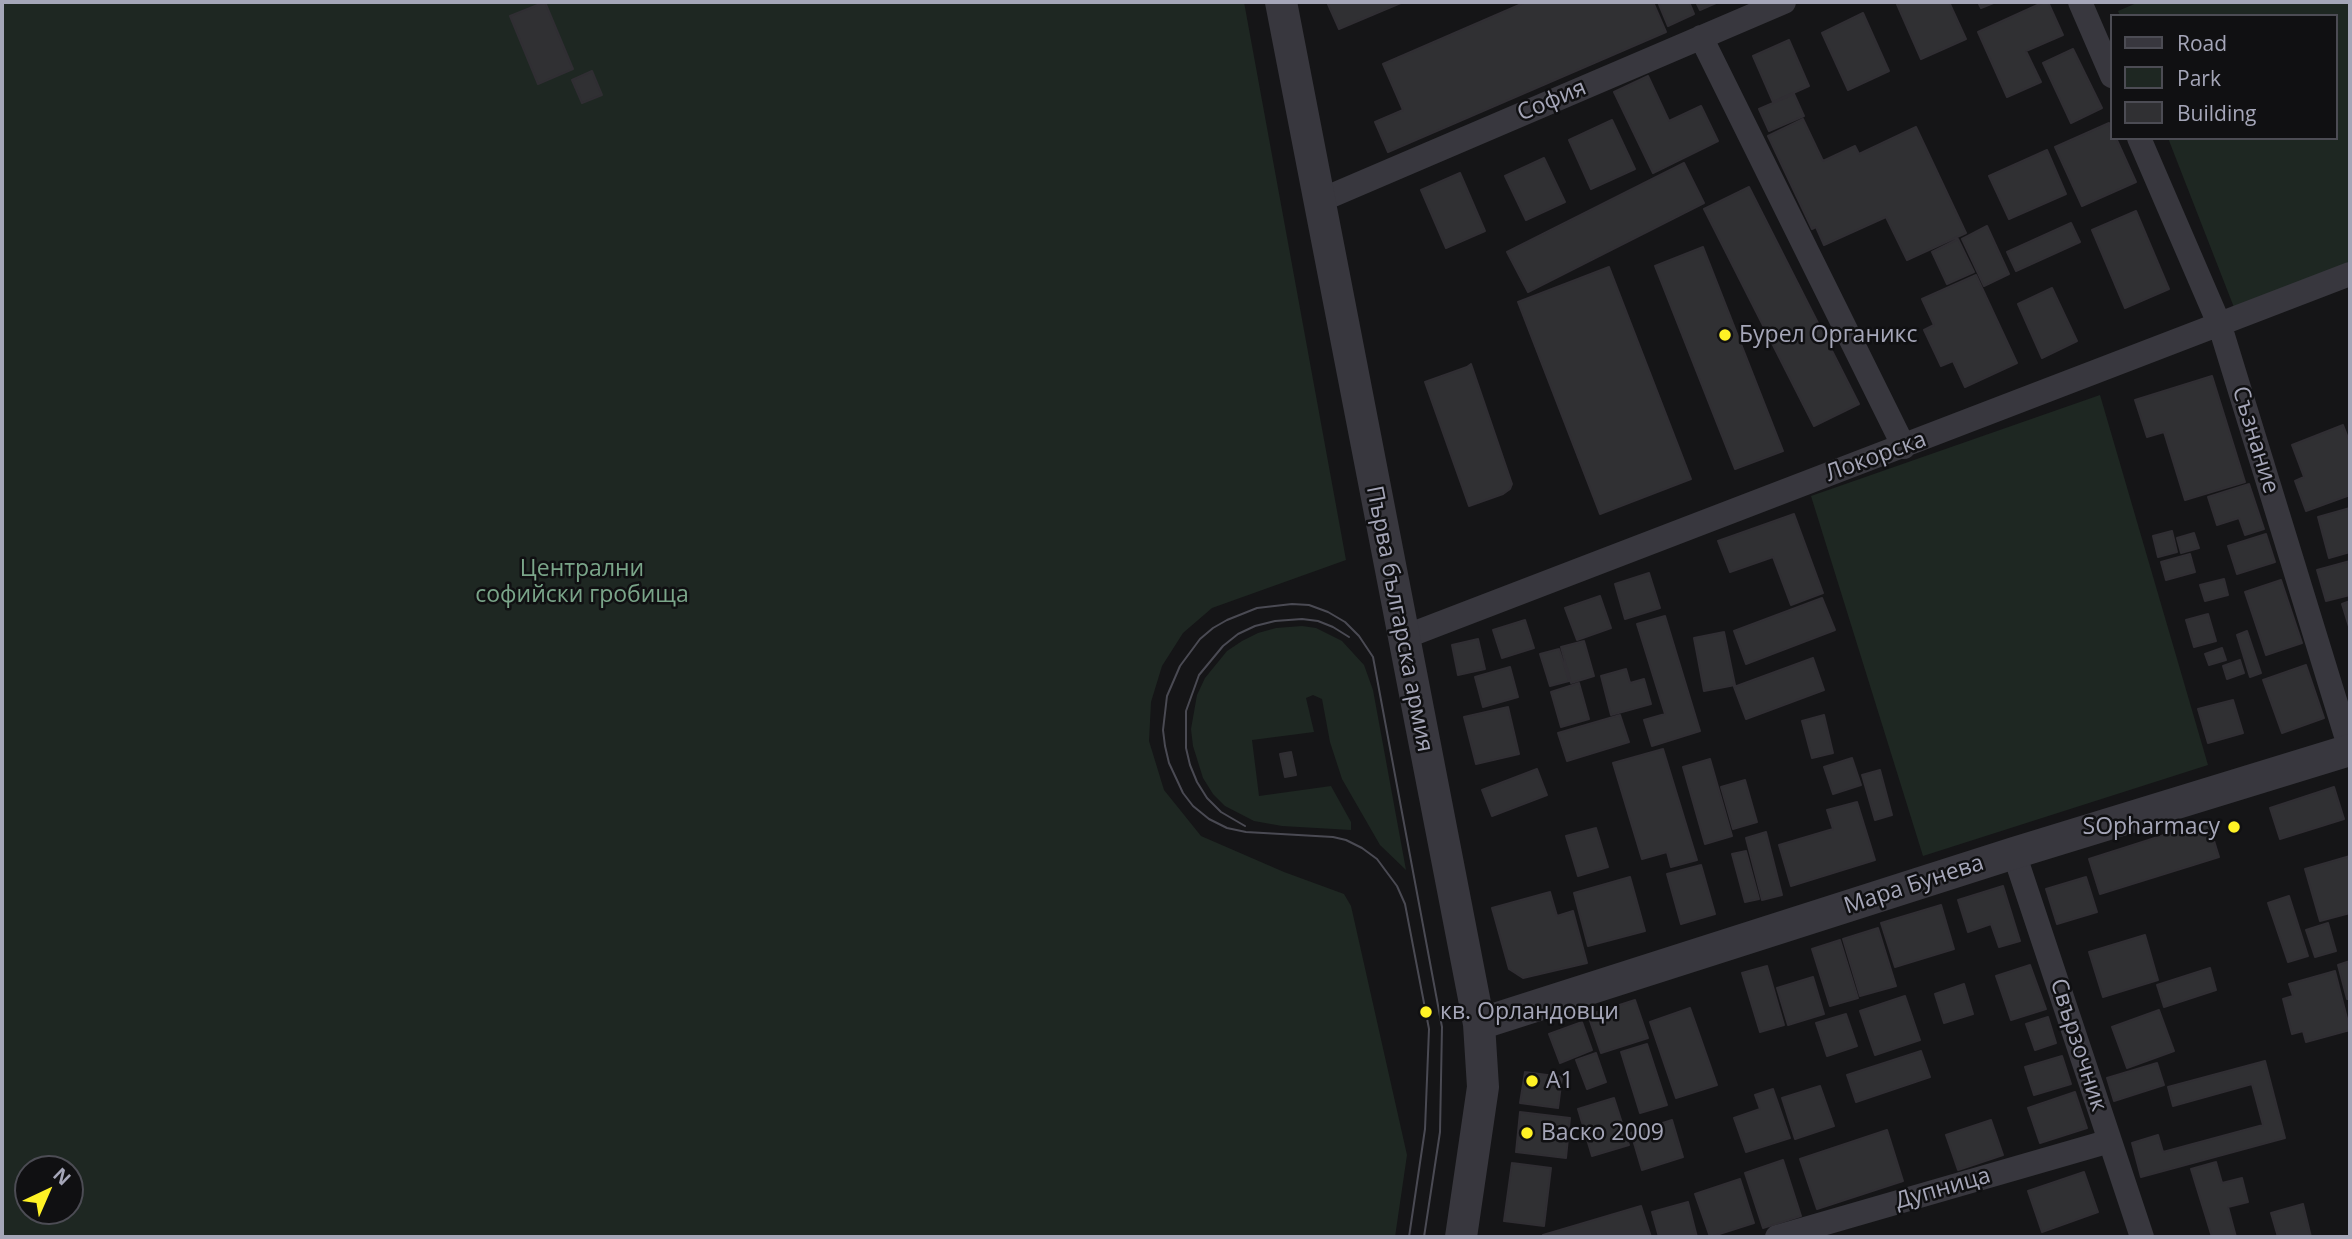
<!DOCTYPE html>
<meta charset="utf-8">
<style>
body{margin:0}
#map{position:relative;width:2352px;height:1239px;overflow:hidden;background:#151517;font-family:"Open Sans",sans-serif}
canvas{display:block}
.frame{position:absolute;inset:0;border:4px solid #a5a6b8;pointer-events:none}
.legend{position:absolute;left:2110px;top:14px;width:228px;height:126px;box-sizing:border-box;background:#101012;border:2px solid #4c4c54;margin:0;padding:9px 12px;list-style:none;font-size:21px;color:#a5a6b8}
.legend li{display:flex;align-items:center;gap:14px;height:35px}
.legend b{width:35px;border:2px solid #4c4c54}
.north{position:absolute;left:14px;top:1155px;width:70px;height:70px;box-sizing:border-box;background:#101012;border:2px solid #4c4c54;border-radius:50%;rotate:44deg;font-size:19px;font-weight:700;line-height:28px;text-align:center;color:#a5a6b8}
.north::after{content:'';display:block;margin:auto;width:24px;height:32px;background:#fff225;clip-path:polygon(50% 0,100% 100%,50% 72%,0 100%)}
</style>
<div id="map">
<canvas width="2352" height="1239"></canvas>
<div class="frame"></div>
<ul class="legend">
<li><b style="height:9px;background:#38373e"></b>Road</li>
<li><b style="height:19px;background:#1e2722"></b>Park</li>
<li><b style="height:19px;background:#303033"></b>Building</li>
</ul>
<div class="north">N</div>
</div>
<script>
const ctx = document.querySelector('canvas').getContext('2d');
ctx.lineJoin = 'round';
function paint(path, color) { ctx.fillStyle = color; ctx.fill(path, 'evenodd'); }
const poly = rows => new Path2D(rows.map(r => 'M' + r).join(''));
function stroke(path, color, width, dash) { ctx.strokeStyle = color; ctx.lineWidth = width; ctx.lineCap = dash ? 'butt' : 'round'; ctx.setLineDash(dash || []); ctx.stroke(path); }
function drawText(font, color, halo, rows, align = 'center') {
  ctx.font = font + ' "Open Sans",sans-serif'; ctx.lineWidth = 5; ctx.setLineDash([]); ctx.textBaseline = 'middle'; ctx.strokeStyle = halo; ctx.fillStyle = color; for (const [text, x, y, turn = 0] of rows) {
    ctx.save(); ctx.translate(x, y); ctx.rotate((+turn || 0) * Math.PI / 180); ctx.textAlign = isNaN(turn) ? turn : align; if (halo) ctx.strokeText(text, 0, 0); ctx.fillText(text, 0, 0); ctx.restore();
  }
}
paint(poly([
 [2,2,1244,2,1346,560,1212,608,1183,633,1162,666,1151,702,1149,741,1164,790,1201,836,1284,872,1344,894,1351,906,1407,1155,1395,1237,2,1237],
 [28,1169,70,1169,70,1211,28,1211],
 [2139,2,2350,2,2350,269,2235,310,2168,138,2336,138,2336,16,2120,16,2118,11],
 [2100,395,2208,765,1923,856,1811,496],
 [1302,626,1316,628,1342,641,1364,665,1373,690,1406,870,1380,845,1342,779,1330,742,1322,699,1313,695,1306,698,1314,732,1252,740,1259,796,1331,786,1351,822,1351,830,1282,826,1254,821,1225,806,1213,794,1203,778,1193,746,1191,729,1197,695,1205,678,1227,651,1242,641,1258,633,1276,628]
]), '#1e2722');
const building = poly([
 [545,2,573,69,538,84,510,16,545,2],
 [1327,2,1403,2,1339,29,1327,2],
 [1526,2,1653,2,1666,32,1388,152,1375,122,1403,110,1383,64,1526,2],
 [1658,2,1689,2,1694,14,1668,26,1658,2],
 [1696,2,1715,2,1716,3,1700,10,1696,2],
 [1896,2,1949,2,1966,39,1921,59,1896,2],
 [1978,2,1996,2,1981,8,1978,2],
 [2044,2,2048,2,2063,35,2026,51,2041,82,2007,97,1978,32,2044,2],
 [1863,13,1889,71,1848,90,1822,33,1863,13],
 [1789,40,1809,86,1773,102,1753,56,1789,40],
 [2073,49,2102,108,2071,123,2043,63,2073,49],
 [592,71,602,95,582,103,572,80,592,71],
 [1648,76,1669,121,1701,106,1718,141,1653,173,1614,92,1648,76],
 [1794,94,1804,116,1769,131,1759,109,1794,94],
 [1803,119,1823,161,1855,146,1859,154,1916,127,1966,233,1907,260,1886,217,1824,245,1816,227,1812,229,1768,136,1803,119],
 [1612,120,1635,169,1591,189,1569,140,1612,120],
 [2109,123,2112,138,2116,138,2136,182,2082,206,2055,147,2109,123],
 [2047,150,2066,194,2009,219,1989,176,2047,150],
 [1544,158,1565,202,1526,220,1505,176,1544,158],
 [1684,163,1704,203,1528,292,1507,252,1684,163],
 [1460,173,1485,231,1446,248,1421,190,1460,173],
 [1749,187,1859,404,1814,426,1704,209,1749,187],
 [2136,211,2169,289,2125,308,2092,230,2136,211],
 [2071,223,2080,242,2016,271,2007,252,2071,223],
 [1987,226,2009,274,1984,286,1962,239,1987,226],
 [1958,239,1974,272,1947,284,1932,252,1958,239],
 [1703,247,1783,451,1735,469,1655,266,1703,247],
 [1609,267,1691,479,1600,514,1518,302,1609,267],
 [1976,275,2017,363,1965,387,1953,361,1941,366,1924,330,1934,325,1922,299,1976,275],
 [2052,288,2077,341,2042,358,2018,304,2052,288],
 [1471,364,1512,484,1510,489,1503,494,1469,506,1425,382,1467,367,1471,364],
 [2212,376,2245,482,2185,500,2164,432,2147,437,2135,400,2212,376],
 [2343,425,2350,443,2350,495,2306,511,2295,481,2304,477,2292,445,2343,425],
 [2249,484,2264,529,2245,535,2239,518,2217,525,2208,497,2249,484],
 [2350,508,2350,552,2329,558,2318,517,2350,508],
 [1794,514,1823,593,1791,605,1773,557,1730,572,1718,541,1794,514],
 [2172,531,2177,552,2158,557,2153,536,2172,531],
 [2194,533,2199,548,2181,553,2177,538,2194,533],
 [2266,534,2275,562,2237,574,2228,546,2266,534],
 [2190,554,2195,572,2166,580,2161,562,2190,554],
 [2350,561,2350,595,2326,601,2317,570,2350,561],
 [1649,573,1660,608,1625,619,1615,584,1649,573],
 [2224,579,2228,595,2205,601,2200,585,2224,579],
 [2281,580,2302,643,2266,655,2245,592,2281,580],
 [1600,596,1611,628,1577,640,1565,608,1600,596],
 [1822,598,1835,630,1746,664,1734,631,1822,598],
 [2350,601,2350,630,2342,604,2350,601],
 [2208,614,2216,641,2194,647,2186,620,2208,614],
 [1665,616,1700,731,1652,746,1644,720,1665,714,1637,624,1665,616],
 [1525,620,1534,648,1502,658,1493,630,1525,620],
 [2247,631,2261,673,2250,677,2237,635,2247,631],
 [1724,632,1735,685,1704,691,1694,638,1724,632],
 [1478,639,1485,669,1458,675,1452,645,1478,639],
 [1584,641,1594,676,1571,683,1561,647,1584,641],
 [2222,648,2226,660,2209,665,2205,654,2222,648],
 [1559,649,1569,681,1550,686,1540,654,1559,649],
 [1813,658,1824,690,1746,719,1734,687,1813,658],
 [2240,660,2244,673,2227,679,2223,666,2240,660],
 [2306,665,2324,718,2282,733,2263,680,2306,665],
 [1510,667,1518,697,1483,707,1475,677,1510,667],
 [1626,669,1630,683,1644,679,1651,704,1611,715,1601,676,1626,669],
 [1579,683,1589,719,1561,727,1551,692,1579,683],
 [2233,700,2243,733,2208,743,2198,709,2233,700],
 [1508,707,1519,754,1476,764,1464,717,1508,707],
 [1620,715,1629,742,1567,761,1558,733,1620,715],
 [1824,715,1833,753,1812,758,1802,721,1824,715],
 [1663,749,1697,860,1671,867,1667,852,1642,859,1613,763,1663,749],
 [1291,752,1296,775,1285,777,1280,754,1291,752],
 [1852,758,1861,785,1833,794,1824,767,1852,758],
 [1710,759,1732,836,1705,844,1683,767,1710,759],
 [1537,769,1547,795,1492,816,1482,790,1537,769],
 [1880,770,1892,815,1875,820,1862,775,1880,770],
 [1745,780,1757,822,1733,829,1721,787,1745,780],
 [2334,787,2344,819,2280,839,2270,808,2334,787],
 [1857,802,1875,860,1791,886,1779,845,1833,829,1827,810,1857,802],
 [2208,821,2219,857,2100,894,2089,859,2208,821],
 [1596,828,1608,867,1578,876,1566,836,1596,828],
 [1766,832,1782,895,1762,900,1746,838,1766,832],
 [1746,851,1759,899,1745,902,1732,854,1746,851],
 [2350,856,2350,913,2320,921,2305,869,2350,856],
 [1701,865,1715,914,1681,924,1667,874,1701,865],
 [1630,877,1645,931,1588,946,1574,893,1630,877],
 [2086,877,2097,912,2057,924,2046,889,2086,877],
 [2003,886,2020,941,1999,947,1991,924,1968,932,1958,900,2003,886],
 [1550,892,1557,916,1573,911,1587,963,1523,978,1509,969,1492,908,1550,892],
 [2289,896,2308,956,2288,962,2268,903,2289,896],
 [1941,905,1954,949,1895,967,1881,923,1941,905],
 [2328,923,2336,951,2315,957,2306,930,2328,923],
 [1878,928,1896,986,1860,996,1843,939,1878,928],
 [2145,935,2158,980,2103,997,2089,952,2145,935],
 [1840,940,1858,998,1830,1006,1812,949,1840,940],
 [2350,961,2350,999,2347,999,2338,965,2350,961],
 [2030,965,2046,1009,2011,1020,1996,976,2030,965],
 [1767,966,1784,1025,1760,1032,1742,973,1767,966],
 [2210,968,2216,990,2164,1007,2157,985,2210,968],
 [2335,971,2350,1030,2306,1042,2303,1031,2292,1034,2283,999,2293,996,2289,984,2335,971],
 [1813,977,1824,1014,1788,1025,1777,988,1813,977],
 [1964,984,1973,1014,1944,1023,1935,994,1964,984],
 [1905,996,1920,1040,1875,1055,1860,1011,1905,996],
 [1635,1000,1648,1038,1601,1053,1588,1015,1635,1000],
 [1690,1008,1717,1085,1676,1098,1650,1022,1690,1008],
 [2159,1010,2174,1051,2127,1068,2112,1027,2159,1010],
 [1846,1014,1857,1046,1827,1056,1816,1023,1846,1014],
 [2048,1017,2056,1043,2035,1050,2026,1024,2048,1017],
 [1582,1022,1592,1050,1560,1063,1549,1034,1582,1022],
 [1647,1044,1667,1105,1640,1113,1621,1052,1647,1044],
 [1921,1051,1930,1077,1856,1102,1847,1075,1921,1051],
 [1596,1053,1606,1082,1587,1089,1576,1060,1596,1053],
 [2062,1056,2071,1084,2034,1095,2025,1067,2062,1056],
 [2265,1061,2285,1138,2141,1177,2132,1143,2158,1135,2163,1152,2263,1125,2252,1084,2173,1106,2168,1087,2265,1061],
 [2157,1063,2164,1085,2114,1101,2107,1078,2157,1063],
 [1525,1072,1562,1077,1558,1108,1520,1103,1525,1072],
 [1820,1086,1834,1126,1795,1139,1782,1098,1820,1086],
 [1773,1089,1790,1138,1746,1152,1734,1118,1760,1109,1755,1095,1773,1089],
 [2075,1092,2087,1128,2040,1143,2028,1108,2075,1092],
 [1614,1098,1629,1145,1592,1156,1578,1109,1614,1098],
 [1520,1112,1570,1118,1566,1158,1516,1152,1520,1112],
 [1672,1120,1683,1157,1642,1170,1631,1133,1672,1120],
 [1991,1120,2003,1155,1958,1170,1946,1135,1991,1120],
 [1887,1130,1903,1181,1817,1209,1800,1159,1887,1130],
 [1783,1160,1801,1216,1763,1228,1745,1173,1783,1160],
 [2216,1162,2222,1183,2242,1178,2248,1202,2228,1207,2236,1237,2212,1237,2191,1169,2216,1162],
 [1512,1163,1551,1168,1544,1226,1504,1221,1512,1163],
 [2084,1172,2098,1212,2042,1232,2028,1191,2084,1172],
 [1740,1179,1754,1223,1710,1237,1695,1194,1740,1179],
 [1688,1202,1697,1237,1659,1237,1652,1212,1688,1202],
 [2303,1204,2311,1237,2278,1237,2271,1213,2303,1204],
 [1641,1206,1651,1237,1543,1237,1543,1235,1641,1206]
]);
paint(building, '#303033');
stroke(building, '#302e33', 2);
stroke(poly([
 [2080,2,2112,76],
 [1701,37,1904,447],
 [2139,138,2220,326,2350,749],
 [1319,201,1784,2],
 [1402,638,2350,274],
 [2014,853,2142,1237],
 [1777,1237,2110,1141]
]), '#38373e', 24);
stroke(poly([
 [1281,2,1479,1024,1483,1087,1461,1237],
 [1479,1024,2014,853,2350,750]
]), '#38373e', 32);
stroke(poly([
 [1245,826,1221,812,1207,798,1197,782,1190,765,1186,748,1186,711,1199,675,1223,646,1238,634,1255,626,1275,621,1302,619,1318,621,1333,627,1349,637],
 [1409,1237,1425,1129,1429,1029,1405,904,1397,886,1377,859,1362,848,1346,840,1333,837,1246,832,1227,828,1209,819,1193,806,1183,793,1169,763,1165,746,1163,730,1167,696,1180,666,1200,639,1213,628,1227,620,1257,608,1292,604,1309,605,1328,612,1345,622,1359,636,1373,657,1442,1027,1440,1132,1424,1237]
]), '#4a4a53', 2);
for (const [x, y, r, color] of [
 [1725,335,7,"#fff225"],
 [2234,827,7,"#fff225"],
 [1426,1012,7,"#fff225"],
 [1532,1081,7,"#fff225"],
 [1527,1133,7,"#fff225"]
]) { const dot = new Path2D(); dot.arc(x, y, r, 0, 2 * Math.PI); ctx.fillStyle = color; ctx.fill(dot); stroke(dot, '#101012', 2.5); }
drawText('23px', '#a5a6b8', '#101012', [
 ["София",1552,101,-23],
 ["Съзнание",2255,440,73],
 ["Локорска",1876,457,-20],
 ["Първа българска армия",1399,619,79],
 ["Мара Бунева",1914,885,-18],
 ["Свързочник",2078,1045,72],
 ["Дупница",1943,1189,-16]
]);
drawText('23px', '#a5a6b8', '#101012', [
 ["Бурел Органикс",1739,335],
 ["SOpharmacy",2220,827,"right"],
 ["кв. Орландовци",1440,1012],
 ["A1",1546,1081],
 ["Васко 2009",1541,1133]
], 'left');
drawText('23px', '#7aa589', '#101012', [
 ["Централни",582,569],
 ["софийски гробища",582,595]
]);
</script>
